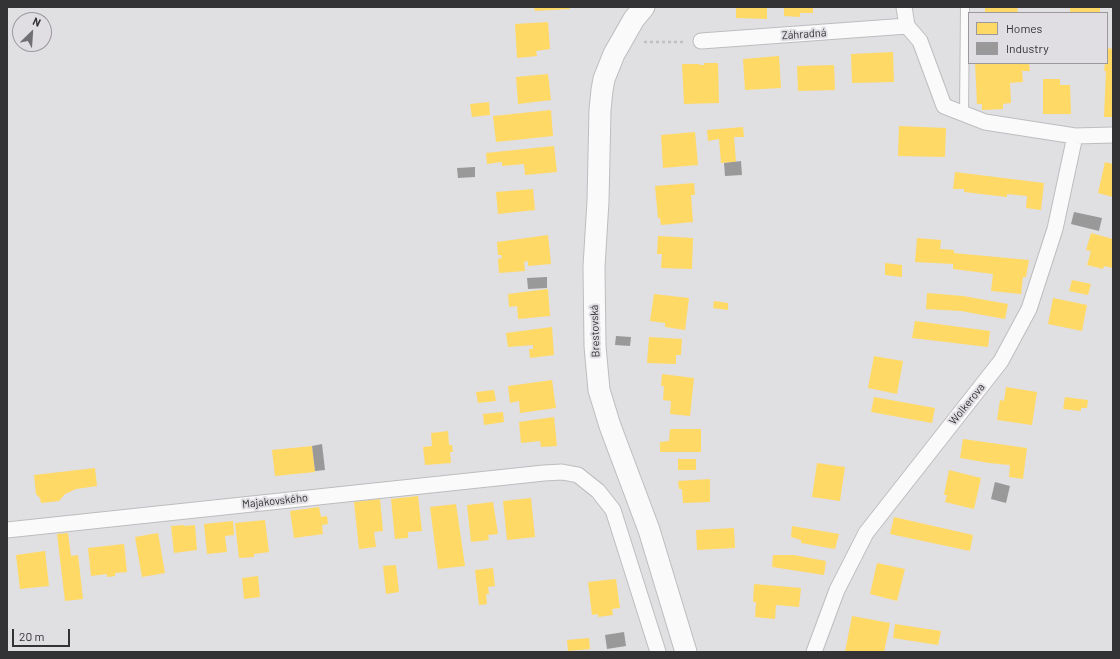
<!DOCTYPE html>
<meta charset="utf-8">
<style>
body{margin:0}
#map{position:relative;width:1120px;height:659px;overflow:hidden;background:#e0dfe2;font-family:Barlow,sans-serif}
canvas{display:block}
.frame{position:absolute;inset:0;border:8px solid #333234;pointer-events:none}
.legend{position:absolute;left:968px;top:12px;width:140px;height:52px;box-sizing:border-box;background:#e0dee3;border:1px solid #9b999d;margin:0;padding:5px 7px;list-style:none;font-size:12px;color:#333234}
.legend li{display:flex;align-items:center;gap:8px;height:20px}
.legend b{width:20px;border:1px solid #9b999d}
.north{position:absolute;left:12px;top:12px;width:40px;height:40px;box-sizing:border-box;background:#e0dee3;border:1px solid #9b999d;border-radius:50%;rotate:25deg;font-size:11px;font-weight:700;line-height:16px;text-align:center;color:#333234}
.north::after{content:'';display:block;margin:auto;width:14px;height:18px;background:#706f71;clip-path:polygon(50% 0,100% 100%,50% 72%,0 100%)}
.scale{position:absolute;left:12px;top:629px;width:58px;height:18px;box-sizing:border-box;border:2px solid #333234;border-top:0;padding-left:5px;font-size:12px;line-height:14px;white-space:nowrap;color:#333234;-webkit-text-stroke:3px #e0dee3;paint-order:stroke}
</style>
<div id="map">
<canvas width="1120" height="659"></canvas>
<div class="frame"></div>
<ul class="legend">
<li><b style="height:11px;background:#ffd966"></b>Homes</li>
<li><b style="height:11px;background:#999"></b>Industry</li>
</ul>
<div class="north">N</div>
<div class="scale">20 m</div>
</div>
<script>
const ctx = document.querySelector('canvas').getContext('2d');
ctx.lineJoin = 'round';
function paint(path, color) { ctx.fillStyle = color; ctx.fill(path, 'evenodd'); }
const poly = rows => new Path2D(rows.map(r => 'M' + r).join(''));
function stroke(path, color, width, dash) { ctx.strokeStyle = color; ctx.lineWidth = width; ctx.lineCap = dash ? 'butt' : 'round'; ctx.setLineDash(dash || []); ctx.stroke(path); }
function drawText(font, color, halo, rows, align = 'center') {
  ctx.font = font + ' Barlow,sans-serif'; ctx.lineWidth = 4; ctx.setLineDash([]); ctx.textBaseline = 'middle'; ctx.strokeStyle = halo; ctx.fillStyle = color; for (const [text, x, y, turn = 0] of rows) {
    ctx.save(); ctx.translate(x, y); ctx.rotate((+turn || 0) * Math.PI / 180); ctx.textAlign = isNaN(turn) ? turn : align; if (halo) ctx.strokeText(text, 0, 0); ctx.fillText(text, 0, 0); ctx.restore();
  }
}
paint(poly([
 [534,7,570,7,570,9,535,11],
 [736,7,767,7,767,19,736,18],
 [784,7,813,7,813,13,800,13,800,17,784,16],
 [985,7,1017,7,1018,13,985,13],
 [1070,7,1100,7,1100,13,1070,13],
 [548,22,550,49,536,51,537,56,517,58,515,24],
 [1107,48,1113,49,1113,117,1104,117,1106,71,1104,71,1105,63,1107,63],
 [893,52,894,82,852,83,851,54],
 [779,56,781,88,745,90,743,59],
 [704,63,718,63,719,103,684,104,682,64,699,64,700,65,704,65],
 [975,63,1029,63,1030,71,1022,71,1023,82,1010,83,1011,103,1003,104,1003,109,982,110,982,104,977,104],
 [834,65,835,90,798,91,797,66],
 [548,74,551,100,518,104,516,77],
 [1043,79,1060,79,1060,85,1070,85,1071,114,1043,114],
 [489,102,490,115,472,117,470,104],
 [551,110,553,136,496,142,493,116],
 [899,126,946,128,945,157,898,156],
 [743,127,744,137,734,137,736,162,721,163,719,139,708,141,707,130],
 [695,132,698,165,663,168,661,135],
 [554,146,557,172,525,175,524,164,502,166,502,162,487,164,486,153],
 [1105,162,1113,164,1113,197,1098,193],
 [955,172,1044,183,1041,210,1026,208,1027,196,1007,194,1007,197,964,192,964,189,953,189],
 [694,183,695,195,691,195,693,222,661,225,660,218,658,218,655,186],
 [533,189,535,210,498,214,496,192],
 [1091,233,1113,239,1113,268,1104,266,1103,269,1087,265,1091,251,1086,250],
 [548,235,551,264,528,266,528,261,524,262,525,271,499,273,498,259,502,258,501,255,498,255,497,242],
 [658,236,693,238,692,269,661,268,662,254,657,254],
 [917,238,941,240,940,249,954,250,954,253,1029,260,1026,277,1023,277,1021,294,991,291,993,274,953,269,953,264,915,262],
 [885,263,902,265,902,277,885,275],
 [1072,280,1091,284,1088,295,1069,291],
 [548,289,550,316,518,319,517,306,509,307,508,294],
 [927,293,963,296,1008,304,1005,319,961,311,926,309],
 [654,294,689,298,685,330,665,327,665,323,650,321],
 [1053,298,1087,305,1082,331,1048,324],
 [714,301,728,303,728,310,713,308],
 [915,321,990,331,988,347,912,338],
 [552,327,554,355,530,358,529,349,533,349,533,345,508,347,506,333],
 [649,337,682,339,681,355,676,355,676,364,647,363],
 [874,356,903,361,897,394,868,388],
 [662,374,694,378,690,416,670,414,671,401,663,400,664,386,661,386],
 [552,380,556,408,520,413,519,401,510,403,508,386],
 [1006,387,1037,392,1032,425,997,420,1000,400,1004,401],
 [494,390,496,401,478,403,476,392],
 [874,397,935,408,932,423,871,412],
 [1065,397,1088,400,1087,408,1081,408,1081,411,1063,409],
 [503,412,504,422,484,425,483,414],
 [554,417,557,446,541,447,540,441,521,443,519,422],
 [670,429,701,429,701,452,660,452,660,442,669,441],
 [448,431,449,445,452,445,453,452,450,452,451,463,425,465,423,447,432,446,431,433],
 [963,439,1027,448,1023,479,1009,477,1010,465,989,463,960,458],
 [312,446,315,472,275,476,272,450],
 [678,459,696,459,696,470,678,470],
 [817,463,845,467,840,501,812,497],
 [95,468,97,486,76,489,65,494,59,501,41,503,40,498,36,494,34,475],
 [949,470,981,478,974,509,945,502,947,495,944,495],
 [710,479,710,502,683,503,682,489,679,489,678,481],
 [418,496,422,531,408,532,408,538,395,539,391,499],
 [531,498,535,537,507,540,503,501],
 [380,499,383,531,374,532,376,547,359,549,354,502],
 [493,502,498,534,488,535,489,540,471,542,467,505],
 [456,504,465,566,438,569,430,507],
 [319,507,321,517,327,516,328,524,322,525,323,534,294,538,290,511],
 [894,517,973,535,970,551,890,534],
 [265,520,269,552,254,554,254,557,239,558,235,523],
 [233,521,234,535,225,536,227,552,207,554,204,524],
 [184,525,184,526,195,525,197,550,174,553,171,526],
 [792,526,839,534,835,549,801,543,801,540,791,537],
 [734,528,735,548,697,550,696,530],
 [68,533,71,556,78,555,83,599,65,601,57,534],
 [158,533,165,573,142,577,135,537],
 [124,544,127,572,115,573,115,576,107,577,107,574,91,576,88,548],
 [45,551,49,586,20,589,16,555],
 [773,555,794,555,826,561,824,575,772,567],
 [877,563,905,569,897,601,870,594],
 [396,565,399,592,386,594,383,566],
 [493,568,495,586,488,587,489,594,486,594,487,604,479,605,475,570],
 [258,576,260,597,244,599,242,578],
 [616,579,620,608,612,609,613,615,598,617,598,614,592,615,588,582],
 [754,584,801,588,799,607,776,605,775,619,755,617,756,602,753,602],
 [852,616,890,623,884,652,845,652],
 [895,624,941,631,938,645,893,638],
 [589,638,590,649,568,651,567,640]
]), '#ffd966');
paint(poly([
 [741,161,742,175,725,176,724,163],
 [475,167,475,177,458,178,457,168],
 [1074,212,1102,218,1099,231,1071,224],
 [547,277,547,288,528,289,527,278],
 [616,336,631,337,630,346,615,345],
 [322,444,325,470,315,471,312,446],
 [995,482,1010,486,1006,503,991,499],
 [624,632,626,646,607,649,605,635]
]), '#999');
const lane = poly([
 [964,114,965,7]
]);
const street = poly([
 [904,7,907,26,920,41,944,106,985,122,1075,136,1113,135],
 [701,41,907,26],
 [7,530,544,473,562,472,578,475,598,491,613,510,658,652],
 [814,652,837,590,866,533,1001,361,1029,309,1055,229,1075,136]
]);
const secondary = poly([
 [644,7,634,19,614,54,604,79,602,90,600,110,598,201,594,267,595,346,599,390,610,426,649,530,686,652]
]);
stroke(lane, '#bdbdbf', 10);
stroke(street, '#bdbdbf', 17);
stroke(secondary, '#bdbdbf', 23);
stroke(poly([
 [644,42,685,42]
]), '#c0bfc1', 2.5, [3, 3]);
stroke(lane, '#fafafb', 8);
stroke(street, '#fafafb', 15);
stroke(secondary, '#fafafb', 21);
drawText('11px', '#333234', '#e0dee3', [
 ["Záhradná",804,34,-4],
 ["Brestovská",595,331,-92],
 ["Wolkerova",967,404,-51],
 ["Majakovského",275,501,-6]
]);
</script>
